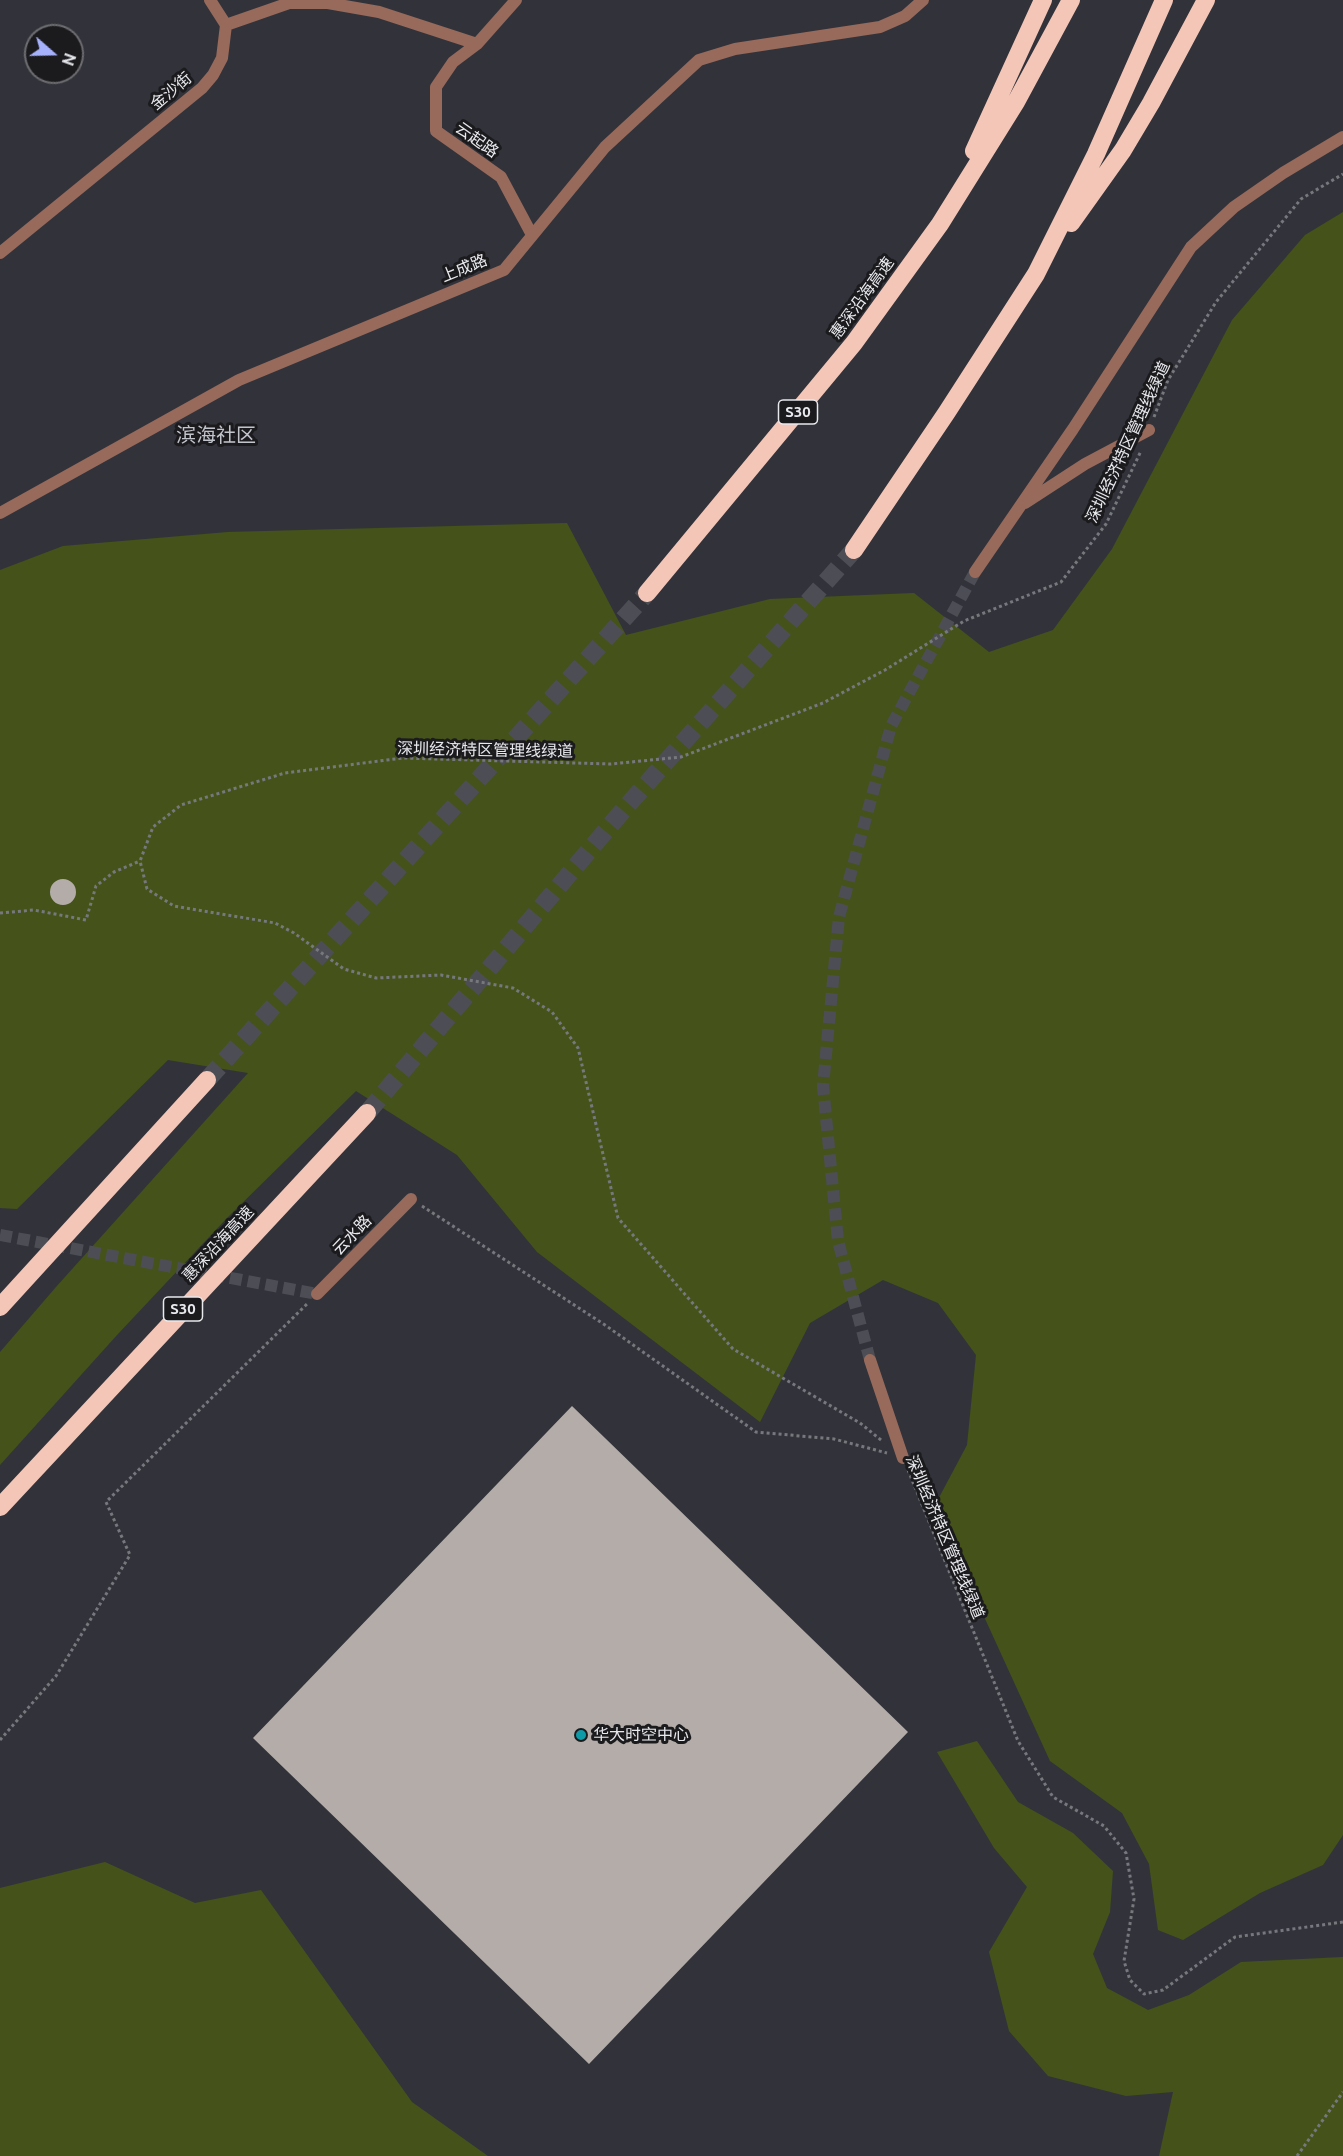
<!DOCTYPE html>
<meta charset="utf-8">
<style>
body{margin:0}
#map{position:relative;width:1343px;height:2156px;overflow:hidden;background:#32333a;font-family:Ubuntu,sans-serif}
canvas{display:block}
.north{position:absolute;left:24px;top:24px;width:60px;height:60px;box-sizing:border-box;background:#1b1b1e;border:2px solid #6d6d71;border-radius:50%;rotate:110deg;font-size:16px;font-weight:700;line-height:24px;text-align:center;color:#e8e9ed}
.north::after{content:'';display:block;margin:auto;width:21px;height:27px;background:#a6b1fc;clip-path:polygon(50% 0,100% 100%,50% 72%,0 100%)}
</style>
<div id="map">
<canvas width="1343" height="2156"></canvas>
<div class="north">N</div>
</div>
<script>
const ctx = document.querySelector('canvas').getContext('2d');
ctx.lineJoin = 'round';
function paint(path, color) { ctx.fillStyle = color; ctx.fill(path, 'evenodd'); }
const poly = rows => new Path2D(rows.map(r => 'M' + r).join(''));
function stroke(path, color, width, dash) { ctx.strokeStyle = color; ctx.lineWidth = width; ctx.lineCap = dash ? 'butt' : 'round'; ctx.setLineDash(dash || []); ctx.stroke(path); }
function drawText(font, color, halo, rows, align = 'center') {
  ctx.font = font + ' Ubuntu,"Noto Sans SC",sans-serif'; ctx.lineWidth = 6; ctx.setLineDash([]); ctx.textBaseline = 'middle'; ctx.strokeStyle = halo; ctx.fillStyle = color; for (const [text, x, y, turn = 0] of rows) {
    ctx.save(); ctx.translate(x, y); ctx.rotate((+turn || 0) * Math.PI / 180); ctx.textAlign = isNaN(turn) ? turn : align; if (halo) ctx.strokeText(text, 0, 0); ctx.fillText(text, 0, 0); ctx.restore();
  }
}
paint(poly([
 [1343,212,1343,1835,1323,1865,1260,1893,1183,1940,1158,1930,1149,1864,1122,1813,1050,1761,934,1507,967,1445,976,1355,938,1303,883,1280,810,1323,760,1422,537,1252,457,1155,356,1091,227,1218,117,1335,0,1465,0,1352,56,1287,248,1073,168,1060,17,1209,0,1208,0,570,63,546,228,532,567,523,626,635,770,599,914,593,989,652,1053,630,1112,549,1232,320,1305,235],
 [977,1741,1018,1802,1073,1833,1113,1871,1110,1912,1093,1954,1107,1988,1148,2010,1189,1995,1241,1962,1343,1957,1343,2156,1159,2156,1173,2092,1126,2096,1048,2076,1009,2031,989,1952,1027,1887,994,1848,937,1752],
 [105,1862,195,1903,261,1890,412,2102,488,2156,0,2156,0,1888]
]), '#45531a');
paint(poly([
 '50 892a13 13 0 1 1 26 0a13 13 0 1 1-26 0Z',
 [572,1406,908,1732,589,2064,253,1738]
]), '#b4aca8');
stroke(poly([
 [0,1235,317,1294],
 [870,1360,838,1241,823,1086,839,917,891,726,975,572]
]), '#4d4e55', 12, [12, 6]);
stroke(poly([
 [207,1080,647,593],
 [367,1113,625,808,854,550]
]), '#4d4e55', 18, [18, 9]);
stroke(poly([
 [1154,417,1168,380,1216,302,1301,199,1343,174],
 [0,913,34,910,86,920,96,886,114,872,140,861],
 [422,1206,605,1325,756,1432,834,1439,887,1453],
 [881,1440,860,1423,733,1349,618,1218,578,1048,552,1012,513,988,441,975,376,978,344,969,294,933,275,923,174,906,147,889,140,861,153,827,181,805,285,773,403,758,611,764,681,757,823,703,885,670,964,621,1061,582,1106,524,1141,451],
 [908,1470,1018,1741,1053,1797,1104,1826,1126,1853,1134,1899,1124,1961,1130,1980,1144,1994,1163,1990,1235,1937,1343,1922],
 [0,1740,56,1676,130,1555,106,1502,308,1303],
 [1297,2156,1343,2092]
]), '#77787e', 3, [3, 3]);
stroke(poly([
 [210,0,226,25],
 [516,0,477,44,453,62,436,87,436,131,501,177,532,235],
 [226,25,289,3,328,3,379,12,477,44],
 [0,253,202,88,213,75,222,58,226,25],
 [1025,503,1085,464,1149,430],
 [975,572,1073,429,1191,247,1234,207,1283,173,1343,137],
 [317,1294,411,1199],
 [870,1360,903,1458]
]), '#986a5b', 12);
stroke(poly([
 [0,513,239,380,504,270,605,147,699,60,735,49,880,27,905,16,923,0]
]), '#986a5b', 12);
stroke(poly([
 [974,151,1043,0],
 [1071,223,1123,150,1151,103,1206,0],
 [854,550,947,412,1036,274,1096,154,1164,0],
 [647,593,854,343,940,224,1016,102,1071,0],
 [0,1307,207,1080],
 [0,1507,367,1113]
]), '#f4c6b7', 18);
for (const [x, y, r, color] of [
 [581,1735,6,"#0f9aa8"]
]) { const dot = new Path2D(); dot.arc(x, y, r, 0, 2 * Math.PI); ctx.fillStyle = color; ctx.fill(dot); stroke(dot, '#1b1b1e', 2); }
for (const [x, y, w] of [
 [798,412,39],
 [183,1309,39]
]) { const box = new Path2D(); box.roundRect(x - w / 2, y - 12, w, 24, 4.5); ctx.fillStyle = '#1b1b1e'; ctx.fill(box); stroke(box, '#e8e9ed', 1.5); }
drawText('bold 15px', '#e8e9ed', null, [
 ["S30",798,412],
 ["S30",183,1309]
]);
drawText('16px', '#e8e9ed', '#1b1b1e', [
 ["金沙街",171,91,-40],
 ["云起路",477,140,35],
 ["上成路",464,268,-22],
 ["惠深沿海高速",862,298,-54],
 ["深圳经济特区管理线绿道",1128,442,-65],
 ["深圳经济特区管理线绿道",485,750,1],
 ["云水路",352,1235,-46],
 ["惠深沿海高速",218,1244,-47],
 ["深圳经济特区管理线绿道",945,1537,67]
]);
drawText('16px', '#e8e9ed', '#1b1b1e', [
 ["华大时空中心",593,1735]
], 'left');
drawText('20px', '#c2c4cc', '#1b1b1e', [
 ["滨海社区",216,435]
]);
</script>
